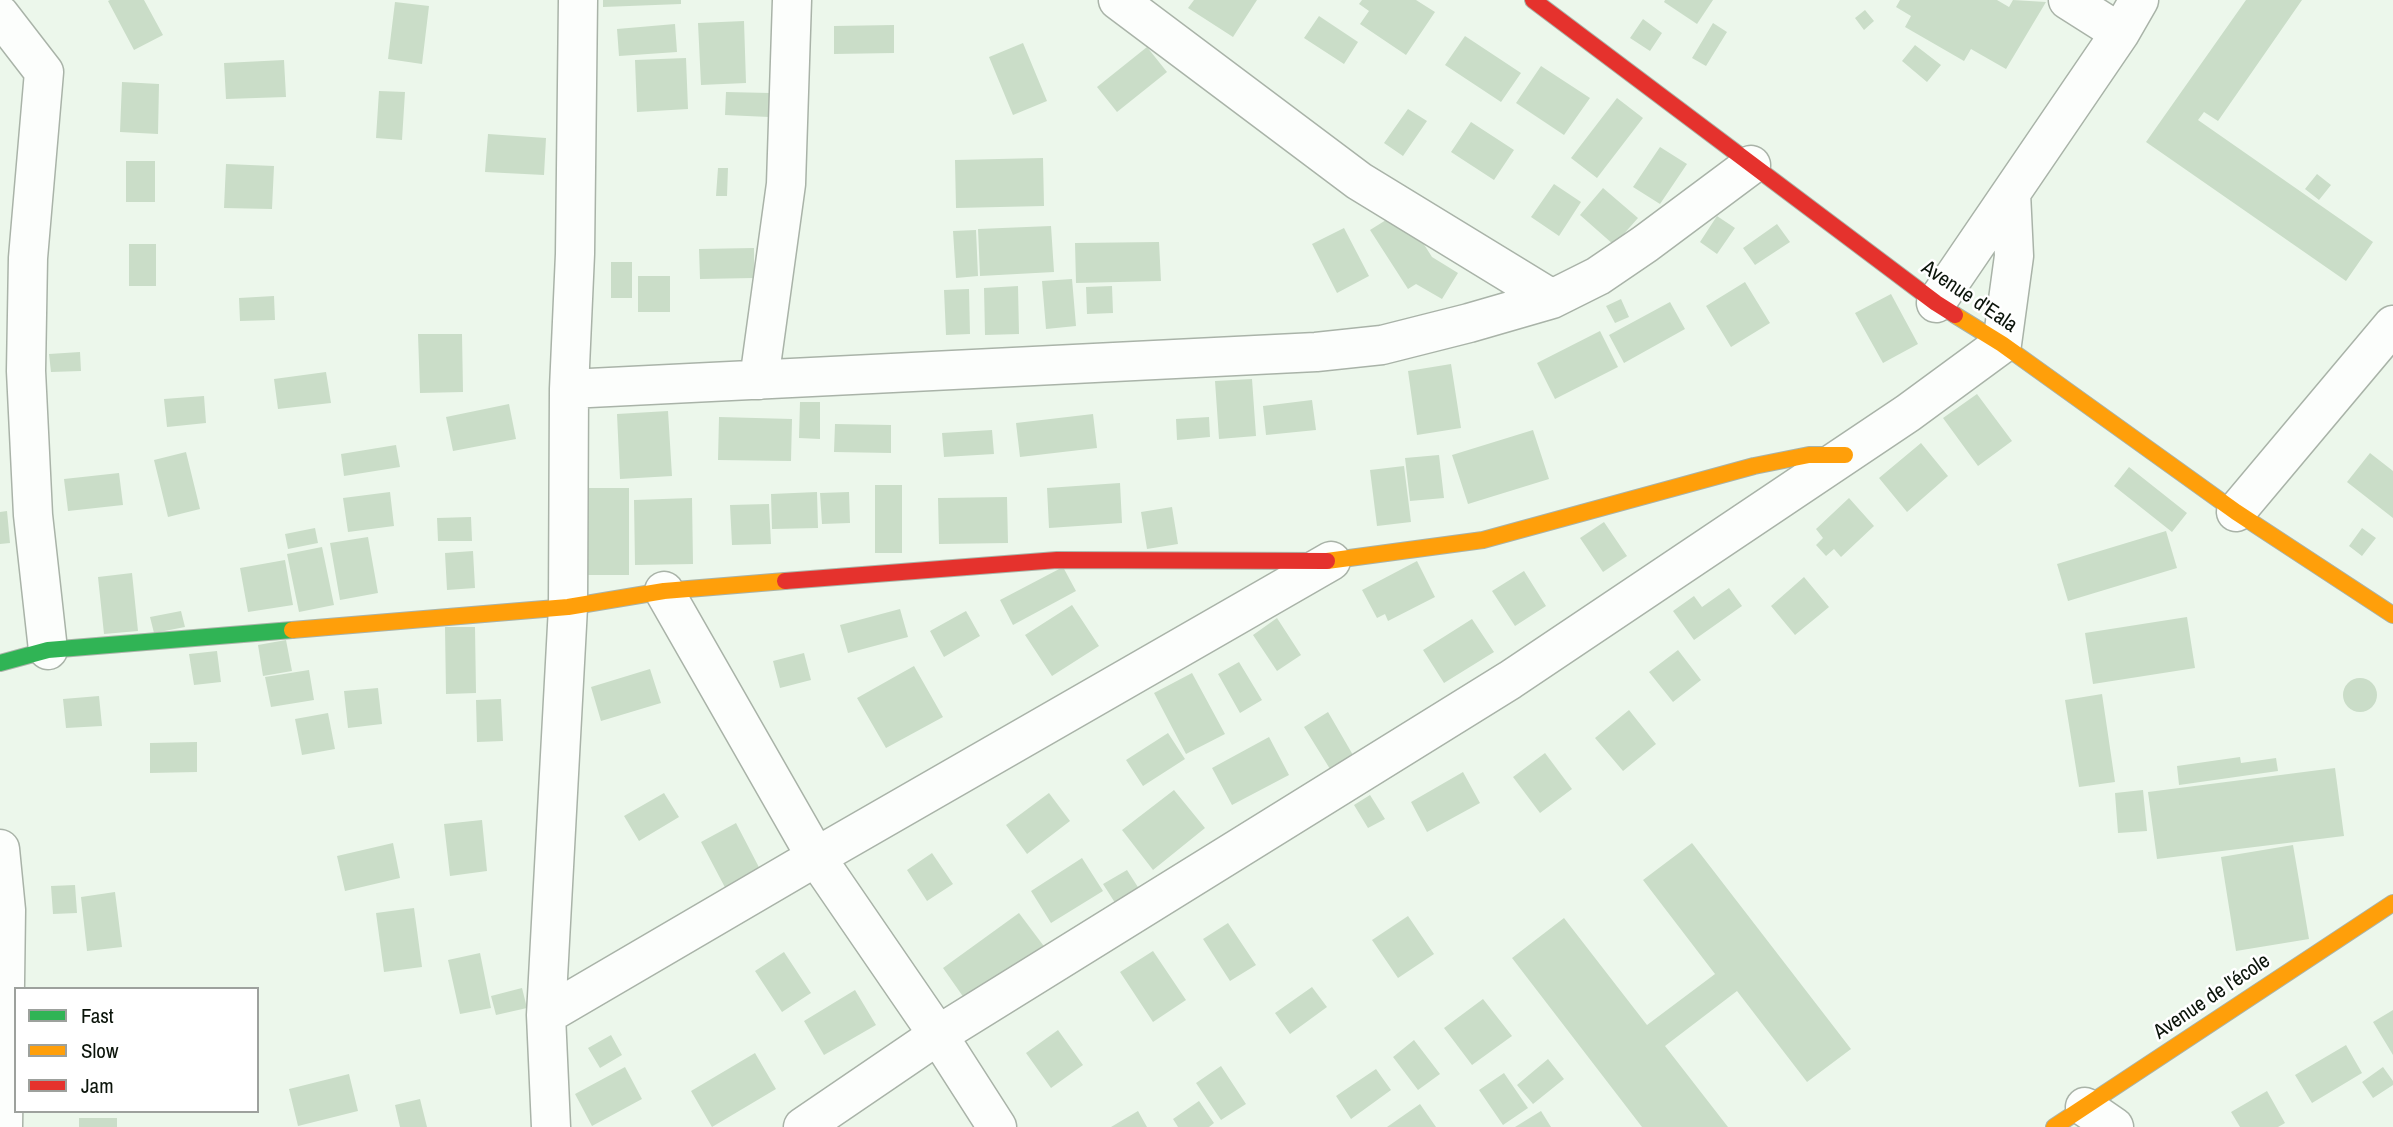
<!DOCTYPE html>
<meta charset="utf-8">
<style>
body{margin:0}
#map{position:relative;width:2393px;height:1127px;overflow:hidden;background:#ecf7eb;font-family:"Archivo Narrow",sans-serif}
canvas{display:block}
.legend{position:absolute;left:14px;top:987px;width:245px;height:126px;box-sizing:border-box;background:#fff;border:2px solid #9da19d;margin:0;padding:9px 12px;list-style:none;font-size:21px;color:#0b140a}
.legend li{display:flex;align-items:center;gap:14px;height:35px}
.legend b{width:35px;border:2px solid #9da19d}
</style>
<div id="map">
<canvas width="2393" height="1127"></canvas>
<ul class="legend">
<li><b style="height:9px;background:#30b455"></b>Fast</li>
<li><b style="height:9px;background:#ff9f0a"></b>Slow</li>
<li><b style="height:9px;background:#e5322d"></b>Jam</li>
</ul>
</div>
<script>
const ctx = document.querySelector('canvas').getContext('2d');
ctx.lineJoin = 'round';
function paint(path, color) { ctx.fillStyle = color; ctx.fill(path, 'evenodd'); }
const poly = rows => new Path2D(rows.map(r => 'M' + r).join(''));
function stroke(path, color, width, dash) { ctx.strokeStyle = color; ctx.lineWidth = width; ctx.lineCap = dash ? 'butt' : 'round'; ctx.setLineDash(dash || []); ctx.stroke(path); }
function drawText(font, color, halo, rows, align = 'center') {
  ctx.font = font + ' "Archivo Narrow",sans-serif'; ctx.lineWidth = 5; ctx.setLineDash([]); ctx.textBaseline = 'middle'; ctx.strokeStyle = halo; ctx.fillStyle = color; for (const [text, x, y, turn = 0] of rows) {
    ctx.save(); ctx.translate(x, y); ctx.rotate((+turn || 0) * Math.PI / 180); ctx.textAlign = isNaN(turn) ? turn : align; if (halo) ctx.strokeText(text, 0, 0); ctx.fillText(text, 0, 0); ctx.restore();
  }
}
paint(poly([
 [110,0,144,0,163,35,134,50,108,1],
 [603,0,681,0,681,4,603,7],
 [1194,0,1257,0,1233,37,1188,8],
 [1362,0,1416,0,1435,12,1406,55,1360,24,1369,11,1359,4],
 [1665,0,1713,0,1697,24,1664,2],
 [1900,0,1997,0,2009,7,2013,0,2046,2,2006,69,1971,49,1964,61,1905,27,1911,16,1896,7],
 [2246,0,2302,0,2218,121,2204,112,2198,120,2373,242,2346,281,2146,142],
 [395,2,429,6,422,64,388,59],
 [1865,10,1874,21,1864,30,1855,18],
 [1319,16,1358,42,1344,64,1304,38],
 [1643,19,1662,33,1650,51,1630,38],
 [744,21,746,83,701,85,698,23],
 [1713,23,1727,32,1706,66,1692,58],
 [675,24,677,52,619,56,617,29],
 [894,25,894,53,834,54,834,26],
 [1465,36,1521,73,1501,102,1445,65],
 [1023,43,1047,101,1013,115,989,57],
 [1915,45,1941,65,1927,82,1902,61],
 [1147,47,1167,72,1117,112,1097,87],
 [686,58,688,109,637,112,635,60],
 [284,60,286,97,226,99,224,63],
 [1541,66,1590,98,1564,135,1516,103],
 [122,82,159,84,158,134,120,132],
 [379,91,405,92,402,140,376,138],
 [726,92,770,93,769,117,725,115],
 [1617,98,1643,118,1597,178,1571,158],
 [1408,109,1427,121,1403,156,1384,143],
 [1471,122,1514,150,1494,180,1451,152],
 [488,134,546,138,544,175,485,172],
 [1660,147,1687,164,1660,204,1633,187],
 [1043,158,1044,206,956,208,955,160],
 [126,161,155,161,155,202,126,202],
 [226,164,274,166,272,209,224,208],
 [718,168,728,168,727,196,716,196],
 [2317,174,2331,185,2319,200,2305,189],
 [1554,184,1581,202,1559,236,1531,217],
 [1603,188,1638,218,1614,245,1580,215],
 [1402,210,1432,257,1458,273,1442,299,1416,284,1408,289,1370,230],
 [1717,216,1735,228,1717,254,1700,242],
 [1777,224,1790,242,1755,265,1743,248],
 [1051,226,1054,272,980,276,978,229],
 [1344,228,1369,276,1337,293,1312,244],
 [976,230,978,276,956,278,953,231],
 [1159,242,1161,281,1076,283,1075,243],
 [129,244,156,244,156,286,129,286],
 [754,248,754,278,700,279,699,249],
 [611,262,632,262,632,298,611,298],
 [638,276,670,276,670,312,638,312],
 [1072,279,1076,326,1046,329,1042,281],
 [1745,282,1770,323,1731,347,1706,306],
 [1018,286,1019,334,985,335,984,288],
 [1112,286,1113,313,1087,314,1086,287],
 [969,289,970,334,946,335,944,290],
 [1891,294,1918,344,1883,363,1855,313],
 [274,296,275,320,240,321,239,298],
 [1621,299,1629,317,1615,323,1606,306],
 [1670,302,1685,329,1624,363,1609,335],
 [1600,331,1618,367,1555,399,1537,363],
 [418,334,462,334,463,392,420,393],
 [80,352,81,371,51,372,49,354],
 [1451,364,1461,428,1417,435,1408,371],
 [326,372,331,403,278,409,274,379],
 [1252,379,1256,436,1219,439,1215,381],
 [1977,394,2012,441,1978,466,1943,418],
 [204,396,206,423,167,427,164,399],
 [1312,400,1316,430,1266,435,1263,406],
 [800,402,820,402,820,439,799,438],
 [509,404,516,439,453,451,446,417],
 [668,411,672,476,620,479,617,414],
 [1093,414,1097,448,1020,457,1016,423],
 [719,417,792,419,791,461,718,460],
 [1209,417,1210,437,1177,440,1176,419],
 [835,424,891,425,891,453,834,452],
 [992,430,994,454,944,457,942,433],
 [1533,430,1549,479,1468,504,1452,455],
 [1921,443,1948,476,1907,512,1879,478],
 [396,445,400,467,344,476,341,454],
 [186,452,200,509,168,517,154,460],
 [2370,453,2393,471,2393,518,2347,482],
 [1439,455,1444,498,1410,501,1405,458],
 [1404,466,1411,522,1377,526,1370,470],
 [2129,467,2187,513,2172,532,2114,486],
 [119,473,123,505,68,511,64,479],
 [1120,483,1122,523,1049,528,1047,488],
 [875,485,902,485,902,553,875,553],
 [584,488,629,488,629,575,584,575],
 [390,492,394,526,348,532,343,498],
 [817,492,818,528,772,529,771,494],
 [849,492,850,523,822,524,820,493],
 [1007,497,1008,543,939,544,938,498],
 [692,498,693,564,635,565,634,500],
 [1849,498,1874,526,1841,557,1834,549,1826,556,1816,545,1823,538,1816,529],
 [769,504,771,544,732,545,730,505],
 [1172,507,1178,544,1147,549,1141,512],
 [7,511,10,543,0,544,0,512],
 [471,517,472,541,438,541,437,518],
 [1604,522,1627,556,1603,572,1580,538],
 [315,528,318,543,288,549,285,534],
 [2362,528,2376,538,2362,556,2349,546],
 [2166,531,2177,568,2068,601,2057,564],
 [368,537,378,593,340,600,330,543],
 [322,547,334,605,299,612,287,554],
 [473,551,475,588,447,590,445,553],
 [285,560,293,605,248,612,240,568],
 [1417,561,1435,597,1388,621,1385,614,1377,618,1362,590],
 [1063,567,1076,591,1013,625,1000,600],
 [1524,571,1546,606,1515,626,1492,591],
 [132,573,138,631,104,634,98,577],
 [1804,577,1829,607,1795,635,1771,606],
 [1729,588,1742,606,1694,640,1673,611,1694,596,1702,607],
 [1072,605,1099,646,1052,676,1025,635],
 [900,609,908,637,848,653,840,625],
 [181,611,185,627,154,633,150,617],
 [966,611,980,636,944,657,930,631],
 [2187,617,2195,668,2093,684,2085,633],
 [1277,618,1301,655,1277,671,1253,635],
 [1472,619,1494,652,1444,683,1423,650],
 [445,627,475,627,476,693,446,694],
 [286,640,292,671,263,676,258,645],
 [1678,650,1701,680,1673,702,1649,672],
 [217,651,221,682,194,685,189,654],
 [804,653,811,680,780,688,773,661],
 [1239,662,1262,700,1240,713,1218,674],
 [914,666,943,717,886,748,857,698],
 [650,669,661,703,601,721,591,687],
 [309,670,314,700,271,707,265,677],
 [1192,673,1225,734,1186,754,1154,693],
 '2343 695a17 17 0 1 1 34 0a17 17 0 1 1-34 0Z',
 [378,688,382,724,348,728,344,691],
 [2102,694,2115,782,2079,787,2065,700],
 [99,696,102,726,66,728,63,699],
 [501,699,503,741,477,742,476,700],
 [1629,710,1656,744,1623,771,1595,738],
 [1328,712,1353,755,1330,769,1304,727],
 [328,713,335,749,302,755,295,719],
 [1168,733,1185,759,1143,786,1126,760],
 [1269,737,1289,775,1232,805,1212,768],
 [197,742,197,772,150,773,150,743],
 [1545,753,1572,789,1540,813,1513,777],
 [2240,757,2241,763,2276,758,2278,771,2179,785,2177,766],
 [2335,768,2344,836,2157,859,2148,792],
 [1463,772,1480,803,1427,832,1411,802],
 [1174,790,1205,828,1153,870,1122,830],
 [2143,790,2147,831,2118,833,2115,793],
 [664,793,679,817,639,841,624,816],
 [1049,793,1070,821,1027,854,1006,825],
 [1370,795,1385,819,1368,828,1354,805],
 [482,820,487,871,450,876,444,824],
 [736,823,764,877,729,895,701,842],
 [393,843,400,878,345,891,337,856],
 [1692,843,1851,1049,1807,1082,1737,991,1665,1046,1728,1127,1642,1127,1512,958,1564,918,1647,1025,1715,974,1643,880],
 [2293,845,2309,939,2236,951,2221,857],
 [932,853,953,884,927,901,907,870],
 [1082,858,1103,891,1051,923,1031,891],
 [1127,870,1143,895,1119,909,1103,884],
 [75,885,77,913,53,914,51,886],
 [115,892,122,947,87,951,81,897],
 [414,908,422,967,384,972,376,913],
 [1019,913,1046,949,969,1005,943,968],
 [1408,916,1434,954,1398,978,1372,940],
 [1228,923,1256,965,1230,981,1203,939],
 [1153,951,1186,1000,1153,1022,1120,972],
 [784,952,811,993,782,1012,755,971],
 [480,953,491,1008,460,1014,448,960],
 [1312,987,1327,1007,1290,1034,1275,1013],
 [522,988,527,1008,496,1015,491,996],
 [855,990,876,1025,824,1055,804,1021],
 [1483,999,1512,1036,1472,1065,1444,1028],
 [2393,1010,2393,1055,2373,1022],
 [1058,1030,1083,1065,1051,1088,1026,1053],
 [611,1035,622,1055,600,1068,588,1048],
 [1414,1040,1440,1074,1418,1090,1393,1057],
 [2346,1045,2362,1073,2312,1103,2295,1075],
 [755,1053,776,1089,712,1127,691,1091],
 [1548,1059,1564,1079,1533,1104,1517,1085],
 [1221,1066,1246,1104,1221,1120,1196,1083],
 [625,1067,642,1099,592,1126,575,1094],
 [2383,1067,2393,1081,2393,1085,2373,1098,2362,1082],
 [1376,1069,1391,1090,1351,1119,1336,1096],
 [1504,1073,1528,1108,1503,1125,1479,1090],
 [349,1074,358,1111,298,1126,289,1089],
 [2267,1091,2285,1123,2278,1127,2240,1127,2231,1112],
 [420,1099,427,1127,400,1127,395,1105],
 [1199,1101,1214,1123,1209,1127,1178,1127,1173,1119],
 [1420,1104,1436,1127,1387,1127],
 [1138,1111,1147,1127,1111,1127],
 [1541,1111,1551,1127,1515,1127],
 [79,1118,117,1118,117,1127,79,1127]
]), '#caddc8');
const street = poly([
 [1118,0,1359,181,1552,299],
 [2068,0,2120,33],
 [0,15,44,72,28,258,26,371,33,515,48,650],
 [1936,303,2120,33,2139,0],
 [759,380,786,184,792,0],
 [569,389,1316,352,1382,345,1469,323,1552,299,1598,276,1645,244,1751,165],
 [2236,512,2393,325],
 [664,591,816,857,938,1035,997,1127],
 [0,849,6,910,3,1127],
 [546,1015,816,857,1331,561],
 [2085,1107,2114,1127],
 [551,1127,546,1015,568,607,569,389,575,254,578,0],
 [803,1127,938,1035,1510,680,1908,413,2002,344,2014,256,2011,193]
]);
const fast = poly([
 [0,663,48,650,292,630]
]);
const slow = poly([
 [1955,315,2002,344,2236,512,2393,615],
 [1327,561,1483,540,1754,466,1809,455,1845,455],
 [292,630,568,607,664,591,785,581],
 [2054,1127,2393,903]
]);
const jam = poly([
 [1533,0,1936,303,1955,315],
 [785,581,1057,560,1327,561]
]);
stroke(street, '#a9b3a8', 41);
stroke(fast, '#a9b3a8', 18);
stroke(slow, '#a9b3a8', 18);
stroke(jam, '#a9b3a8', 18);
stroke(street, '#fcfefc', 38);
stroke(fast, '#30b455', 16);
stroke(slow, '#ff9f0a', 16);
stroke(jam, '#e5322d', 16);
drawText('21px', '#0b140a', '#fff', [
 ["Avenue d'Eala",1969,297,34],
 ["Avenue de l'école",2212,997,-34]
]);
</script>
